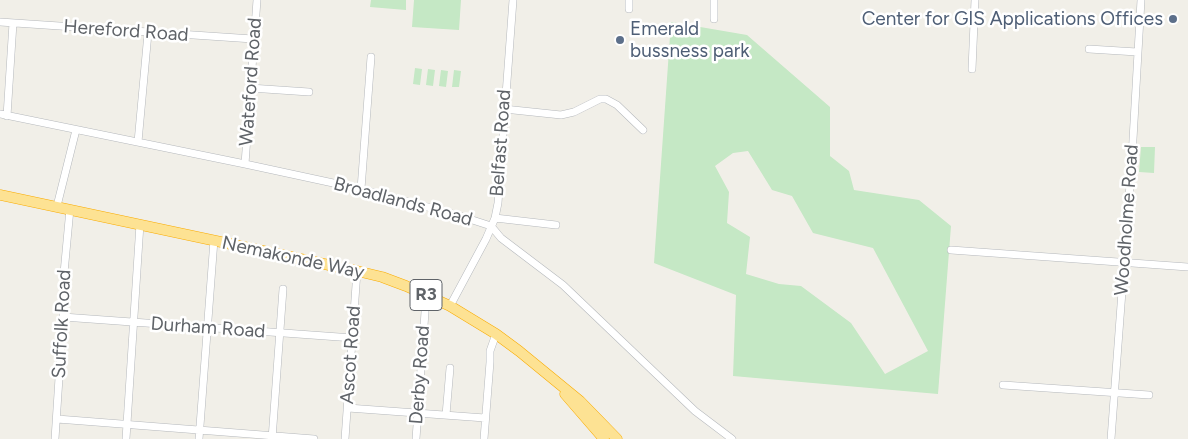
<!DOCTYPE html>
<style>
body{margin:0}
canvas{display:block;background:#f1efe8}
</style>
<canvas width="1188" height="439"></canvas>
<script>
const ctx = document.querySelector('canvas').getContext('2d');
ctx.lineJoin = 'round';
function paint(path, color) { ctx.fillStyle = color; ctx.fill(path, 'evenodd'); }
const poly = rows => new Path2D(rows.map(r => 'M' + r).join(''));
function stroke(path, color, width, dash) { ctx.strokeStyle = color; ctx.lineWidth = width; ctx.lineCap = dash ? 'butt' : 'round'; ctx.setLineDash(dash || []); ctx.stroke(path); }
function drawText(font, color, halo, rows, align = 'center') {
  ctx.font = font + ' Figtree,sans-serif'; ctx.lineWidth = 5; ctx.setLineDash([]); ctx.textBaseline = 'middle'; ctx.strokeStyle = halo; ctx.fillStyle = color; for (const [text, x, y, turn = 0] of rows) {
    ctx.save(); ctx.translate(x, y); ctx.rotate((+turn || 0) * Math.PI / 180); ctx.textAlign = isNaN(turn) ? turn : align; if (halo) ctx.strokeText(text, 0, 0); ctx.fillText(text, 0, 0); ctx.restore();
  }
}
paint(poly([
 [371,0,406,0,406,10,370,7],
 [414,0,461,0,459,30,412,27],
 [671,22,747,35,830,107,830,156,849,171,854,190,919,200,951,226,938,394,733,376,736,295,654,263],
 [748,151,772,190,792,196,813,233,873,248,928,351,885,374,851,323,801,286,779,284,746,274,750,237,727,223,729,192,715,166,733,153],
 [415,68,422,69,420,85,413,84],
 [428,69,435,70,433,86,426,85],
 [441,70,448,71,446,87,439,86],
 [454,70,461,71,459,87,452,87],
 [1141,147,1155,147,1154,173,1139,172]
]), '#c5e8c5');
const minor = poly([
 [629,9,629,0],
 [714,19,714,0],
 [0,22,253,39],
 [1089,49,1137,52],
 [972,69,975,0],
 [250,88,309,92],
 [504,109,561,115,574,112,600,99,606,99,617,105,643,130],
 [0,114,245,164,361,189,457,215,491,226,501,238,563,285,695,411,732,439],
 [7,116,13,23],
 [138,142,148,33],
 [245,164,257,0],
 [361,189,371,57],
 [57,206,76,130],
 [495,218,556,225],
 [951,250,1188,267],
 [450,306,486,239,495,218,498,203,513,0],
 [63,317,353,338],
 [1003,385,1149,395],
 [348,408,485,418],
 [446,415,450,368],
 [57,419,314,439],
 [55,439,63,317,64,273,70,209],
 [126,439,140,224],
 [199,439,214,240],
 [272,439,283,289],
 [345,439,357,271],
 [416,439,425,312],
 [484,439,490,362,490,351,496,334],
 [1111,439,1132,157,1141,0]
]);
const highway = poly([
 [0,195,357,271,382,277,406,286,450,306,496,334,519,351,580,401,617,439],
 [565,394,604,439]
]);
stroke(minor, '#b5b8bc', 8);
stroke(highway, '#f9ab00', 11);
stroke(minor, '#fff', 7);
stroke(highway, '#fde293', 10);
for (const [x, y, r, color] of [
 [1173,19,5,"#5c6f8a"],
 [620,40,5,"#5c6f8a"]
]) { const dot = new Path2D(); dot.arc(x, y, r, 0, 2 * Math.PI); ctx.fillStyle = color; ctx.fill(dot); stroke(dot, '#fff', 2); }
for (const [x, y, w] of [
 [426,295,32]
]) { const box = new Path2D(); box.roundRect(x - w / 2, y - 15.5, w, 31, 4); ctx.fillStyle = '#fff'; ctx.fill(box); stroke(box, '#5f6368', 1); }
drawText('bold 18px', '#5f6368', null, [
 ["R3",426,295]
]);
drawText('19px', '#4e5e75', '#fff', [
 ["Center for GIS Applications Offices",1163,19],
 ["Emerald",630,29,"left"],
 ["bussness park",630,51,"left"]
], 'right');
drawText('19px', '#5f6368', '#fff', [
 ["Hereford Road",126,31,4],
 ["Wateford Road",251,82,-86],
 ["Belfast Road",501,143,-86],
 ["Broadlands Road",403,202,15],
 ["Woodholme Road",1127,220,-86],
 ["Nemakonde Way",293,258,12],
 ["Suffolk Road",62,324,-87],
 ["Durham Road",208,328,4],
 ["Ascot Road",351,355,-86],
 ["Derby Road",420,375,-86]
]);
</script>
